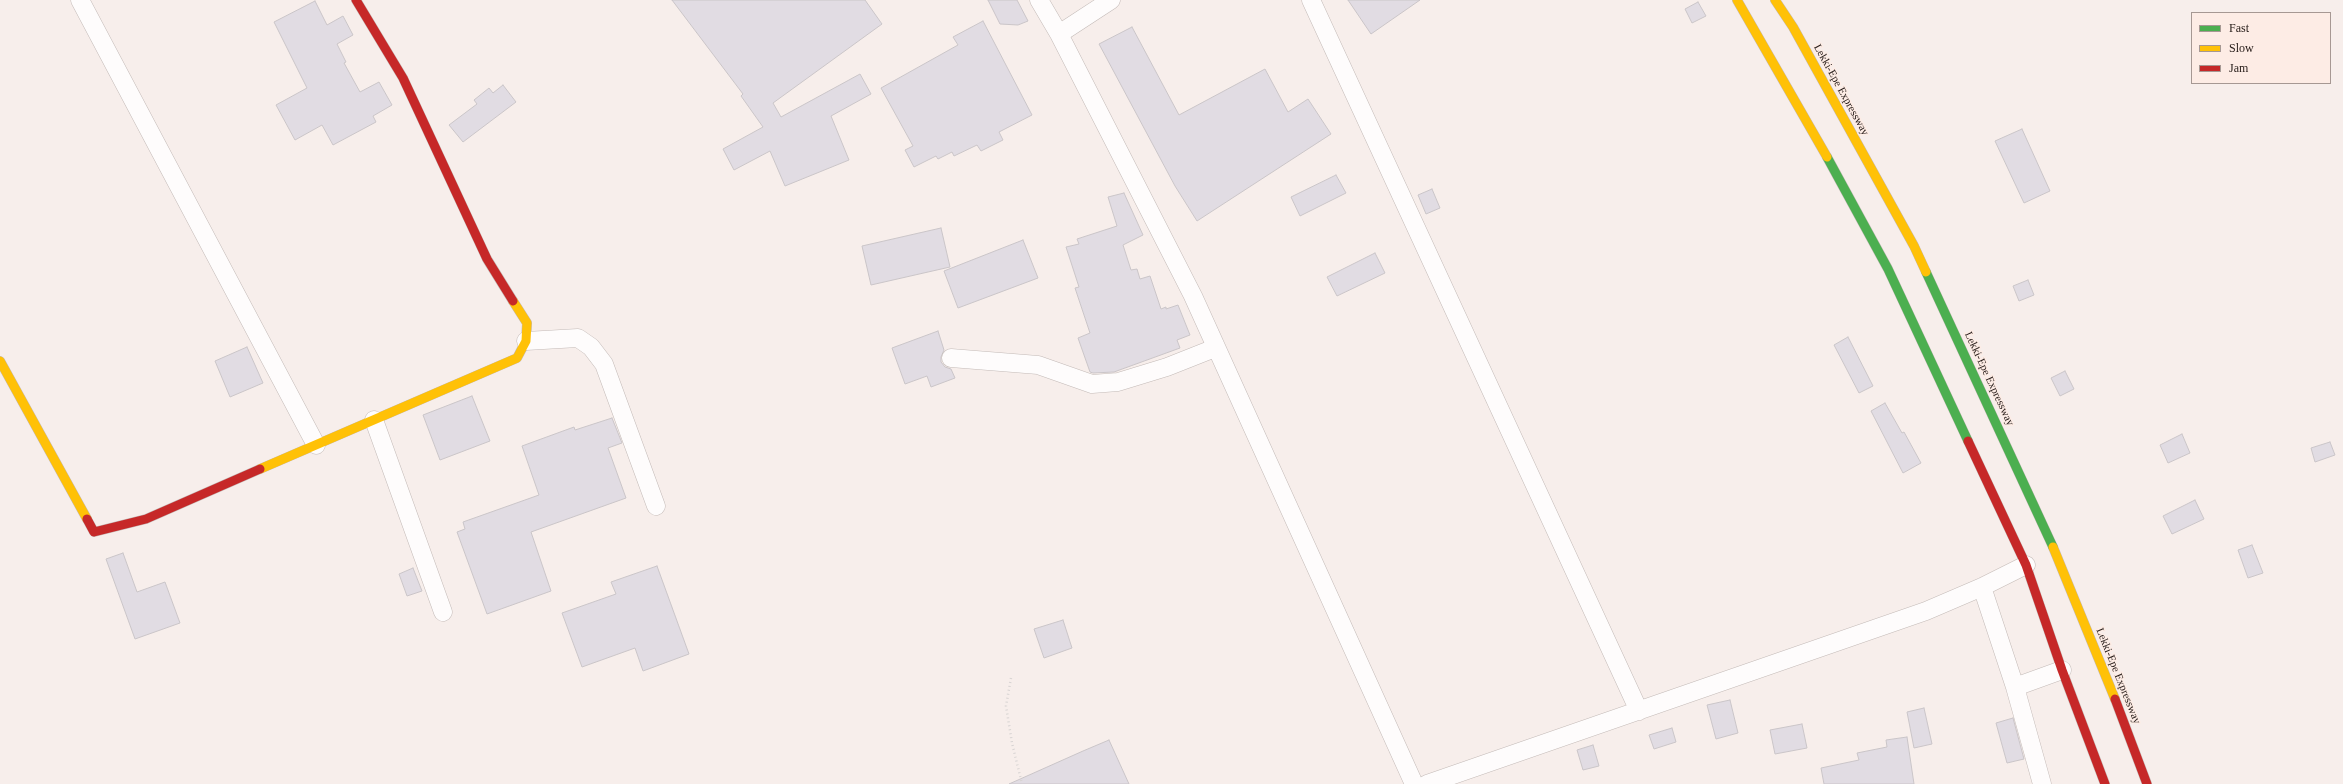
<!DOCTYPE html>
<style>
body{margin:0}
#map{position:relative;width:2343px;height:784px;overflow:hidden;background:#f7eeeb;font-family:Georgia,serif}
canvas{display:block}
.legend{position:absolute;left:2191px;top:12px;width:140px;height:72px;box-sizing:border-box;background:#fdece5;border:1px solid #a69893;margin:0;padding:5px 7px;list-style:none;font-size:12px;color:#241a17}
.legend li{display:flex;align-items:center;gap:8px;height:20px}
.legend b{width:20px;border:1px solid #a69893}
</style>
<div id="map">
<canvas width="2343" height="784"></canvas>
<ul class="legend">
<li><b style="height:5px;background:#4caf50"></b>Fast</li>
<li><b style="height:5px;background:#ffc107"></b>Slow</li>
<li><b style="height:5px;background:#c62828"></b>Jam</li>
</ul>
</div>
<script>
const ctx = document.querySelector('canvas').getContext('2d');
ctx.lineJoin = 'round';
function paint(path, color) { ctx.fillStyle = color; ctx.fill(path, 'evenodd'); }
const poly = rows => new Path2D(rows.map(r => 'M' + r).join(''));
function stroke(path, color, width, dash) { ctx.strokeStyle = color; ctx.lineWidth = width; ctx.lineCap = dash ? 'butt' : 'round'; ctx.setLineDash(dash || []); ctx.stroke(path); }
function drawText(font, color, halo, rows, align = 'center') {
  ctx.font = font + ' Georgia,serif'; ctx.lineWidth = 3; ctx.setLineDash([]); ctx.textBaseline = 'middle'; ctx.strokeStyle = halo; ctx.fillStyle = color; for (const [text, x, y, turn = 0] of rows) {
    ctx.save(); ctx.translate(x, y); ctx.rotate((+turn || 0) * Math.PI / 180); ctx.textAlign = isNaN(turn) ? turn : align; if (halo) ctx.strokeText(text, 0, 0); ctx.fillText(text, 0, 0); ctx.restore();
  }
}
const building = poly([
 [672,0,865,0,882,24,773,103,781,117,860,74,871,94,831,116,849,160,785,186,770,151,734,170,723,149,763,127,741,96,743,94,672,0],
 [988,0,1017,0,1028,21,1018,25,1000,24,988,0],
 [1348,0,1420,0,1371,34,1348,0],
 [315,1,327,25,343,16,353,35,337,44,346,62,344,63,360,92,379,82,392,105,373,116,376,122,333,145,322,125,295,140,276,105,307,88,274,22,315,1],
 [1698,2,1706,16,1692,23,1685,9,1698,2],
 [983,21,1032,115,999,132,1003,140,981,151,977,145,954,156,952,152,938,159,936,156,914,167,905,150,913,146,881,88,958,45,953,37,983,21],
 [1132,27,1179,115,1265,69,1288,112,1308,99,1331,134,1197,221,1175,186,1099,44,1132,27],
 [503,85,516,102,463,142,449,125,477,104,474,100,489,88,493,93,503,85],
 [2022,129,2050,191,2024,203,1995,141,2022,129],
 [1336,175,1346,193,1300,216,1291,197,1336,175],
 [1432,189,1440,208,1426,214,1418,195,1432,189],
 [1124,193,1143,235,1123,245,1131,270,1137,269,1140,279,1150,276,1161,309,1166,307,1166,309,1178,305,1190,335,1177,340,1180,348,1114,372,1093,373,1090,372,1078,338,1090,333,1075,288,1079,287,1066,247,1079,244,1077,239,1117,226,1108,197,1124,193],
 [941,228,950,267,871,285,862,246,941,228],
 [1023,240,1038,278,958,308,944,271,1023,240],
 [1375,253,1385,273,1337,296,1327,277,1375,253],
 [2028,280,2034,295,2019,301,2013,286,2028,280],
 [938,331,944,350,941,357,941,362,945,367,951,369,955,378,931,387,927,376,905,384,892,348,938,331],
 [1848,337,1873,386,1859,393,1834,345,1848,337],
 [247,347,263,383,230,397,215,361,247,347],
 [2065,371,2074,389,2060,396,2051,378,2065,371],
 [472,396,490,441,440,460,423,415,472,396],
 [1885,403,1902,433,1904,432,1921,463,1903,473,1871,411,1885,403],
 [612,418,622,443,608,448,626,498,531,532,551,591,487,614,457,532,465,529,463,522,539,495,522,446,574,427,575,430,612,418],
 [2182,434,2190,453,2168,463,2160,445,2182,434],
 [2330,442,2335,455,2315,462,2311,448,2330,442],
 [2195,500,2204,519,2172,534,2163,516,2195,500],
 [2252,545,2263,573,2248,578,2238,550,2252,545],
 [123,553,137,592,165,582,180,623,135,639,106,559,123,553],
 [657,566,689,654,643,671,635,648,582,667,562,613,616,594,611,582,657,566],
 [413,568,422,591,407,596,399,574,413,568],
 [1063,620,1072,648,1044,658,1034,629,1063,620],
 [1730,700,1738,733,1716,739,1707,705,1730,700],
 [1924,708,1932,744,1914,748,1907,712,1924,708],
 [2013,718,2024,759,2007,763,1996,723,2013,718],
 [1802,724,1807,748,1775,754,1770,730,1802,724],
 [1672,728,1676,742,1654,749,1649,735,1672,728],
 [1907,737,1914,784,1824,784,1821,768,1859,760,1857,753,1887,747,1886,740,1907,737],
 [1109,740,1129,784,1009,784,1083,751,1109,740],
 [1593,745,1599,766,1583,770,1577,750,1593,745]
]);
paint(building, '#e1dce3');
stroke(building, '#cac5c8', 1);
const street = poly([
 [80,0,316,445],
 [1039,0,1059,34,1193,296,1414,784],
 [1311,0,1639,711],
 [1059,34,1111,0],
 [526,341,578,338,591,347,604,364,656,506],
 [951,358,1038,365,1092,384,1118,382,1167,367,1215,348],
 [374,420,443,612],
 [1982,587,2015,687,2042,784],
 [2015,687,2062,670],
 [1427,784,1926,611,1982,587,2026,565]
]);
const fast = poly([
 [1827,157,1888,269,1968,441],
 [1926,272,2053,547]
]);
const slow = poly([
 [1737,0,1827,157],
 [1775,0,1793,27,1914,246,1926,272],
 [0,361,87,519],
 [260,469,517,358,526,341,527,323,513,301],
 [2053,547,2115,699]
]);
const jam = poly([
 [356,0,403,78,487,259,513,301],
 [1968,441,2026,565,2062,670,2105,784],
 [87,519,94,532,146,519,260,469],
 [2115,699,2147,784]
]);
stroke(street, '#c3bab7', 19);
stroke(fast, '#c3bab7', 10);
stroke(slow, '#c3bab7', 10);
stroke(jam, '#c3bab7', 10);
stroke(poly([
 [1011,678,1006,706,1012,743,1022,784]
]), '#d8d4d3', 2.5, [1, 3]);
stroke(street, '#fefcfc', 18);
stroke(fast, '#4caf50', 9);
stroke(slow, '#ffc107', 9);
stroke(jam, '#c62828', 9);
drawText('11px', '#241a17', '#fdece5', [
 ["Lekki-Epe Expressway",1841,90,61],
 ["Lekki-Epe Expressway",1989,379,65],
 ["Lekki-Epe Expressway",2118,676,68]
]);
</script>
